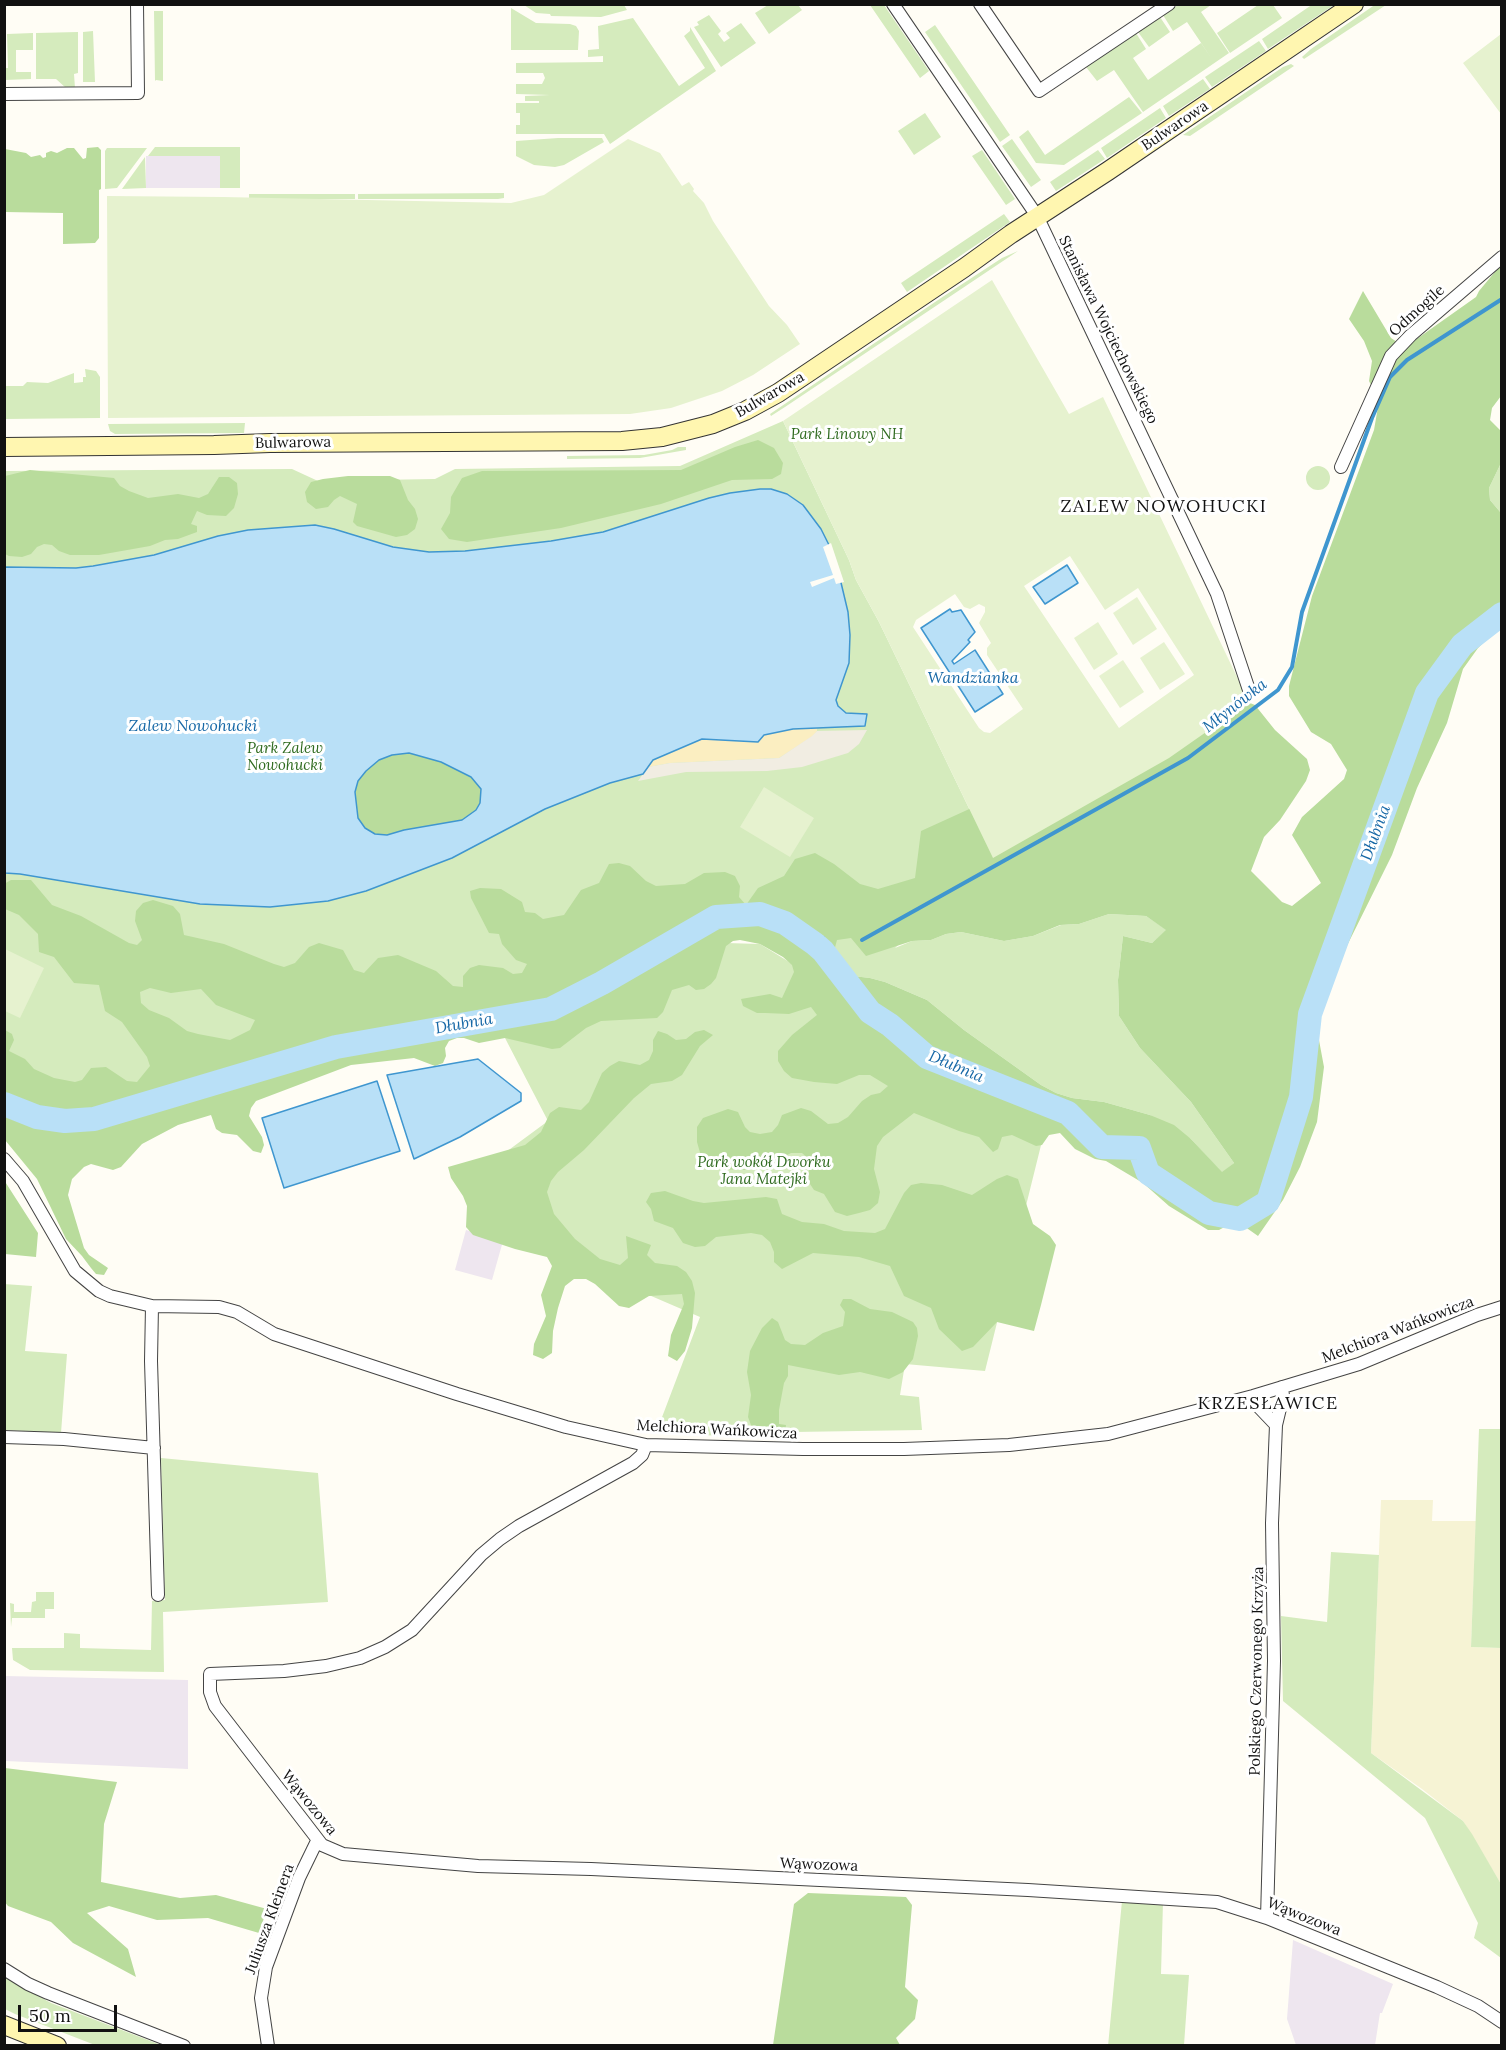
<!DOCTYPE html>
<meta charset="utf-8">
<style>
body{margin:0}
#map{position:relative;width:1506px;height:2050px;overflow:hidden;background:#fffdf5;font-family:Lora,serif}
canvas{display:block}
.frame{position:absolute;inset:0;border:6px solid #111;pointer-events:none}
.scale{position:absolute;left:18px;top:2005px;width:99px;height:27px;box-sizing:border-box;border:3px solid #111;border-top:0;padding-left:8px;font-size:18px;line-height:21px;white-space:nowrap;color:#111;-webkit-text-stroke:4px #fff;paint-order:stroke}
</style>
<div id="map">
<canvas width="1506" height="2050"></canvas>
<div class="frame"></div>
<div class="scale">50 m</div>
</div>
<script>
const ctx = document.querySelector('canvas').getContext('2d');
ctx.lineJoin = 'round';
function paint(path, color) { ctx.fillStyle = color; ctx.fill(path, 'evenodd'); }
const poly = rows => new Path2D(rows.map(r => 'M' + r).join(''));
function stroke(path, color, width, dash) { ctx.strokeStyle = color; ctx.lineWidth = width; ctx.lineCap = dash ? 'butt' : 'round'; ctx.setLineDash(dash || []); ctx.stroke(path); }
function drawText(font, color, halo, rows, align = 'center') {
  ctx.font = font + ' Lora,serif'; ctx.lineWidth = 6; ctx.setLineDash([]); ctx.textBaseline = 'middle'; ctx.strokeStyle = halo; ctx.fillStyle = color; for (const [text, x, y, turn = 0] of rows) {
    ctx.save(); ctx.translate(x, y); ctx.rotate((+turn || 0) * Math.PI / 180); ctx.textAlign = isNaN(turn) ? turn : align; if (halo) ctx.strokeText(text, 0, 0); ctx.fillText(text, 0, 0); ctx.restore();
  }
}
paint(poly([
 [146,156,220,156,220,188,146,188],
 [466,1230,503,1241,492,1280,455,1270],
 [5,1676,188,1680,188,1769,5,1761],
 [1293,1940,1393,1984,1382,2013,1380,2013,1375,2045,1296,2045,1287,2019]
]), '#eee6ef');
paint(poly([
 [1381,1500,1433,1500,1432,1521,1476,1521,1471,1647,1501,1648,1501,1884,1463,1821,1422,1789,1371,1753]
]), '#f6f3d4');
paint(poly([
 [1313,4,1334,5,1268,49,1262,39],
 [1376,4,1386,5,1304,59,1302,57,1311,49],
 [524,5,624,5,627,10,601,17,551,16,550,14,536,13],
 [768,5,798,5,802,10,769,34,755,13],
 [870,5,884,5,929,71,920,78],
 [1178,5,1211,5,1201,12,1229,53,1143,112,1114,70,1097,81,1086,67,1136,33,1146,49,1133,58,1148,80,1201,43,1212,59,1187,22,1173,31,1163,15],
 [1258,5,1273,5,1282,18,1230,53,1217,33],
 [511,8,536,23,570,24,576,26,579,31,578,50,511,50],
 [154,11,163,11,163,81,156,80,155,81],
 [709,15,721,31,718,34,724,42,730,38,726,33,741,23,756,43,721,67,694,27,699,25,697,22],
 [1160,17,1170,32,1149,47,1138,32],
 [633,18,679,86,705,68,684,36,690,31,690,27,716,71,610,144,604,134,516,134,516,125,520,125,520,113,516,113,516,103,539,103,539,101,525,101,525,96,550,95,516,94,516,84,542,84,545,78,543,73,516,73,516,63,603,62,603,56,588,57,588,50,599,49,598,26],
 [935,25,1010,135,1000,142,925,32],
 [93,31,95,82,83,82,83,32],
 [78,32,78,73,74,74,75,88,66,88,56,79,36,79,36,33],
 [33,33,33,50,16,50,16,72,31,72,31,79,5,80,5,68,8,68,7,34],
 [1259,41,1266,51,1212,87,1205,77],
 [1291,64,1294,66,1190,136,1183,135,1283,67],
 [1203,79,1210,89,1169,116,1163,106],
 [1129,97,1142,113,1064,165,1036,163,1019,137,1028,130,1045,155],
 [1160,108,1166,118,1107,158,1101,148],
 [925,113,941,137,914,155,898,131],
 [558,138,602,138,604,142,564,165,555,167,534,165,516,156,516,141],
 [1012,139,1041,180,1031,187,1002,146],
 [155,147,240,147,240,188,220,188,220,156,148,156],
 [107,148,147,148,117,188,105,189,105,151],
 [982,150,1015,199,1006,205,972,156],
 [1098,150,1105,159,1056,191,1050,182],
 [145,157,146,188,122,189],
 [504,193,504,198,498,199,358,199,358,194],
 [249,194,355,194,355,199,249,199],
 [1004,214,1010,222,907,292,901,283],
 [1018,251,785,407,771,416,770,414,941,298,1002,258],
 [85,369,96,371,100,377,100,418,5,419,5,386,23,386,27,382,48,383,74,373,74,383,83,382,83,377,86,377],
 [783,421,849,560,856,580,879,622,993,858,895,948,912,941,931,940,946,934,961,932,1004,941,1033,936,1061,925,1079,924,1109,914,1146,916,1167,930,1152,943,1123,936,1118,980,1119,1016,1140,1048,1191,1102,1234,1163,1222,1173,1191,1139,1150,1115,1104,1102,1072,1098,1056,1093,1041,1085,964,1030,927,1000,885,982,870,978,853,976,839,969,833,955,834,950,762,917,153,1102,5,1096,5,471,292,469,318,481,435,479,455,469,680,466],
 [245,423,244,433,115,434,110,431,108,424],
 [678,447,686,447,686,450,640,458,567,459,567,456,644,455,672,450],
 [1501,463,1501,513,1490,500,1489,488],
 '1306 478a12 12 0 1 1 24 0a12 12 0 1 1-24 0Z',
 [726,943,760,944,1047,1121,985,1371,905,1364,900,1395,919,1397,922,1430,794,1432,792,1439,656,1433,700,1317,621,1283,487,1166,548,1121,505,1038],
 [4,1284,32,1286,25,1351,67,1354,61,1433,5,1430],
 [1479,1429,1501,1429,1501,1648,1471,1647],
 [161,1458,318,1473,328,1602,163,1612,164,1672,30,1670,13,1660,12,1648,64,1648,64,1633,80,1634,80,1648,151,1650,152,1601,165,1600],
 [1331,1552,1379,1555,1371,1753,1463,1821,1472,1834,1501,1884,1501,1958,1474,1938,1478,1923,1425,1818,1283,1701,1281,1616,1327,1622],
 [36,1592,54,1592,54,1609,45,1609,45,1618,12,1618,11,1627,10,1603,14,1604,14,1612,31,1612,32,1602,36,1601],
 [1122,1901,1163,1902,1161,1974,1189,1975,1184,2045,1108,2046],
 [5,1977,51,2003,161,2045,95,2045,15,2014,5,2009]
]), '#d5ebbd');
paint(poly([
 [98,147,101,150,101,189,99,190,99,238,95,243,63,244,63,213,5,212,5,149,26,153,31,157,40,155,43,158,46,157,46,153,51,151,57,153,67,148,74,148,83,159,86,158,87,148],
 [1499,267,1501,267,1501,396,1492,408,1490,420,1501,431,1501,463,1489,488,1490,500,1501,513,1501,626,1478,648,1463,669,1447,723,1417,788,1392,855,1324,992,1318,1008,1316,1024,1324,1067,1317,1122,1300,1167,1283,1200,1258,1236,1241,1224,1230,1224,1219,1230,1208,1230,1169,1206,1143,1183,1106,1161,1095,1159,1075,1149,1060,1133,1049,1135,1042,1145,1036,1146,1012,1135,1002,1137,998,1149,993,1152,979,1137,959,1131,914,1113,883,1137,877,1146,874,1169,880,1192,878,1203,870,1210,859,1213,847,1216,835,1212,824,1194,814,1190,808,1181,810,1160,802,1153,791,1153,769,1164,747,1170,713,1169,703,1163,697,1142,697,1127,703,1118,728,1109,738,1112,745,1127,750,1132,760,1134,772,1132,778,1125,782,1115,801,1108,811,1111,828,1124,838,1123,848,1117,862,1101,871,1095,880,1093,888,1086,870,1075,859,1075,837,1084,814,1082,792,1078,784,1071,778,1061,778,1051,792,1035,817,1015,811,1007,789,1014,765,1013,757,1013,743,1006,741,999,770,994,782,998,794,972,792,965,783,957,760,944,740,940,733,941,726,946,716,978,711,984,704,989,696,990,689,985,672,990,663,1012,657,1018,601,1021,586,1028,560,1048,552,1049,505,1038,479,1043,464,1038,457,1038,449,1041,445,1048,446,1056,443,1063,435,1066,414,1058,351,1065,256,1101,251,1108,249,1116,262,1137,264,1145,261,1153,253,1151,237,1135,222,1133,216,1129,211,1115,178,1125,142,1144,121,1167,113,1170,91,1164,84,1167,72,1179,68,1195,84,1248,89,1255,108,1268,104,1275,96,1274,91,1268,82,1256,66,1239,37,1179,5,1140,5,1030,12,1034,14,1040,9,1051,25,1059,34,1069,54,1078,75,1082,82,1080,91,1068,106,1067,127,1081,137,1082,150,1066,147,1057,122,1022,105,1011,99,985,74,983,54,957,39,952,38,934,19,915,5,909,4,884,11,880,31,880,52,905,81,916,129,943,137,945,142,940,135,921,136,911,143,903,153,900,173,906,180,914,184,935,224,944,274,964,284,967,295,963,309,947,319,943,343,950,354,970,364,973,378,958,398,955,436,971,453,986,463,987,463,976,470,968,479,965,503,968,513,974,522,973,527,964,516,960,502,944,499,934,489,933,471,898,470,891,480,888,501,889,522,902,525,912,535,913,543,919,564,915,581,890,599,883,609,864,619,863,630,866,646,881,656,886,685,884,704,873,725,872,735,876,740,886,739,897,746,905,758,888,784,876,795,859,815,853,834,864,860,884,878,889,915,878,921,831,1224,693,1255,705,1275,730,1307,759,1310,770,1306,781,1280,820,1264,837,1251,871,1282,902,1292,906,1321,883,1292,835,1302,817,1344,779,1347,770,1331,744,1311,732,1289,696,1289,686,1312,596,1374,430,1379,401,1369,381,1372,361,1364,341,1349,319,1363,291,1391,338,1397,342,1411,343,1476,297,1479,291],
 [1109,914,1146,916,1166,930,1152,943,1123,936,1118,980,1119,1016,1140,1048,1191,1102,1234,1163,1222,1172,1191,1139,1174,1125,1150,1115,1104,1102,1072,1098,1056,1093,1041,1085,964,1030,927,1000,885,982,870,978,853,976,839,969,833,955,837,940,851,938,866,956,912,941,931,940,946,934,961,932,1004,941,1033,936,1060,925,1079,924],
 [150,988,171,993,201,989,216,1005,255,1020,250,1030,230,1040,198,1034,187,1031,169,1018,149,1010,141,1003,140,992],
 [758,440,774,448,783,463,781,474,772,479,732,480,661,504,561,528,507,536,467,542,449,539,441,529,450,513,451,497,462,478,482,471,681,470,735,447],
 [30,470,114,478,120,486,129,491,148,498,178,494,199,498,208,494,219,477,229,477,237,483,238,494,234,508,226,516,207,515,197,511,191,524,197,526,197,532,178,539,165,540,150,546,99,555,70,555,59,551,52,545,44,544,37,547,31,554,22,557,9,556,5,554,5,476],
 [348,476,390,476,400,480,408,500,415,509,418,519,415,529,407,535,396,537,357,526,353,522,357,504,340,496,334,500,328,507,316,509,307,502,305,492,311,482,323,479],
 [409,753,441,762,471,777,481,789,480,803,476,810,462,821,404,830,387,835,375,834,365,828,358,818,355,792,358,781,366,771,379,760,392,755],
 [704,1030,713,1035,700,1046,682,1075,672,1081,651,1084,634,1098,584,1150,558,1172,551,1181,547,1192,554,1214,575,1239,600,1259,620,1265,628,1258,626,1236,651,1245,647,1255,655,1263,677,1266,686,1272,692,1281,695,1293,692,1328,685,1351,677,1361,668,1356,671,1335,684,1304,682,1294,649,1296,629,1308,619,1306,595,1284,586,1279,574,1279,565,1286,558,1308,553,1331,552,1353,543,1359,533,1355,534,1344,546,1316,541,1295,552,1266,547,1257,515,1249,473,1235,466,1227,467,1206,463,1196,451,1178,448,1167,525,1145,541,1132,550,1113,559,1107,581,1110,589,1102,602,1073,610,1066,619,1061,640,1065,649,1060,653,1051,653,1040,658,1031,667,1034,676,1040,686,1039,695,1032],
 [1007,1175,1018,1179,1033,1224,1050,1236,1056,1245,1041,1305,1034,1331,997,1322,973,1347,962,1351,939,1329,931,1308,904,1296,890,1266,859,1257,813,1253,782,1269,774,1262,774,1252,770,1242,762,1235,751,1233,716,1237,705,1246,695,1247,683,1243,673,1228,654,1221,651,1209,646,1202,651,1193,665,1191,693,1201,704,1203,766,1197,777,1199,782,1214,802,1222,824,1224,844,1231,875,1233,885,1229,904,1193,911,1185,921,1183,942,1185,972,1195,997,1179],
 [4,1180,38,1233,36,1257,5,1254],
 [843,1299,851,1299,870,1309,892,1312,913,1322,917,1328,918,1336,913,1359,903,1372,889,1379,860,1372,839,1375,788,1365,788,1376,784,1383,779,1410,779,1424,786,1425,785,1432,779,1435,771,1435,757,1429,751,1425,748,1417,751,1395,747,1372,750,1351,762,1328,772,1318,778,1322,785,1340,791,1344,805,1345,823,1333,843,1326,845,1312,840,1305],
 [5,1768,117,1782,104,1824,101,1882,180,1898,216,1895,267,1909,259,1933,208,1918,157,1920,109,1906,87,1913,128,1949,136,1977,73,1943,51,1922,8,1906,4,1901],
 [808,1893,906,1897,912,1905,905,1987,918,2000,915,2019,896,2038,900,2045,773,2045,794,1904]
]), '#b9dc9c');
paint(poly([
 [817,727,817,731,813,736,779,758,670,763,648,767,653,760,702,739,758,742,763,735,793,729]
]), '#fbeec1');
paint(poly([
 [1501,34,1501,114,1463,63],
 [628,139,660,153,682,186,689,182,694,189,693,191,704,203,713,221,769,306,787,325,800,344,753,375,722,391,671,408,630,414,108,418,107,196,223,197,511,203,544,195],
 [992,280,1069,414,1103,397,1249,702,1169,758,993,858,879,622,856,580,849,560,783,421],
 [1070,556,1105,610,1138,588,1194,675,1119,728,1024,586],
 [955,594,964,607,970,609,979,604,985,607,985,612,979,623,991,643,987,648,987,655,1023,709,990,733,984,732,979,728,913,627,916,620],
 [1137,597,1157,629,1133,645,1113,613],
 [1098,622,1118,654,1094,670,1074,638],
 [1164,642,1185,674,1160,690,1140,658],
 [1123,660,1144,692,1120,708,1099,676],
 [764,787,814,818,790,857,740,827],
 [5,949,44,968,20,1018,5,1011]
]), '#e6f2cf');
paint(poly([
 [867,730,859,744,848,753,802,767,767,771,686,772,638,781,648,767,670,763,779,758,812,736,817,731]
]), '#f1ede2');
const water = poly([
 [760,489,771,489,787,494,803,505,821,529,830,547,838,570,848,612,850,635,849,663,836,700,838,706,846,713,867,714,865,726,793,729,764,735,758,742,702,739,653,760,643,774,610,783,545,809,452,858,366,891,328,901,270,907,200,904,20,874,5,873,5,567,76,568,93,566,154,555,218,536,248,530,315,525,334,529,393,547,429,552,465,551,551,541,603,532,709,498,730,493,760,489],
 [409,753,441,762,471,777,481,789,480,803,476,810,462,820,404,830,387,835,375,834,365,828,358,818,355,792,358,781,366,771,379,760,392,755,409,753],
 [1067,565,1078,583,1045,604,1033,587,1067,565],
 [950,609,952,612,961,610,975,632,968,640,970,642,952,661,954,664,975,650,1003,694,975,712,921,628,950,609],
 [478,1059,521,1093,521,1101,460,1137,414,1159,387,1075,478,1059],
 [377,1081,400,1151,284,1188,262,1118,377,1081]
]);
paint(water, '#b9e0f7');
stroke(water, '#3f96cf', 1.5);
paint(poly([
 [831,543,844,582,836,584,834,578,812,587,810,582,833,575,823,547]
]), '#fffdf5');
stroke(poly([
 [862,940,1188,758,1278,690,1292,667,1302,612,1372,418,1390,377,1407,360,1502,299],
 [812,942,823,938]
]), '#3f96cf', 4);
stroke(poly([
 [4,1104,37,1117,65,1121,94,1119,336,1047,551,1009,602,983,716,917,760,914,785,923,815,944,823,951,870,1012,890,1025,927,1057,1068,1113,1102,1147,1139,1148,1148,1173,1209,1213,1240,1219,1268,1202,1301,1097,1310,1014,1427,693,1462,645,1502,614]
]), '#b9e0f7', 24);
const street = poly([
 [893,4,1037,216,1217,594,1250,693],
 [980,4,1039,91,1169,4],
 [4,94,138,93,137,4],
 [1341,467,1391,356,1411,335,1502,257],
 [4,1159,23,1181,75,1271,99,1291,110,1296,152,1306,219,1307,237,1312,274,1334,457,1394,566,1427,646,1445,803,1449,904,1449,1009,1445,1108,1434,1253,1396,1359,1364,1477,1315,1502,1307],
 [152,1306,151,1361,158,1595],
 [1253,1396,1256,1404,1276,1425],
 [4,1437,64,1439,154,1448],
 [646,1445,642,1455,633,1463,519,1526,500,1539,481,1555,412,1630,385,1647,360,1658,326,1666,284,1671,210,1674,210,1692,215,1706,322,1845,343,1854,478,1866,591,1869,1028,1890,1217,1902,1267,1918,1437,1987,1478,2006,1502,2022],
 [1267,1918,1274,1661,1272,1523,1276,1425,1283,1396,1282,1387],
 [4,1969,28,1984,48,1993,184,2046],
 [268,2046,261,1998,266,1967,299,1878,317,1841]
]);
const secondary = poly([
 [4,447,214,445,270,443,622,441,662,437,713,424,745,411,778,393,964,268,1011,234,1108,171,1354,4],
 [4,2025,57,2046]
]);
stroke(street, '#444', 14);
stroke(secondary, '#333', 20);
stroke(street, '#fff', 12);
stroke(secondary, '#fff6b0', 18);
drawText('15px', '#111', '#fff', [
 ["Bulwarowa",1175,126,-34],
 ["Odmogile",1417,311,-42],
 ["Stanisława Wojciechowskiego",1108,330,64],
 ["Bulwarowa",770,395,-30],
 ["Bulwarowa",293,443,-1],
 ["Melchiora Wańkowicza",1398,1330,-21],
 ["Melchiora Wańkowicza",717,1430,3],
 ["Polskiego Czerwonego Krzyża",1257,1671,-89],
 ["Wąwozowa",309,1803,51],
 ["Wąwozowa",819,1865,2],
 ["Wąwozowa",1304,1917,22],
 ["Juliusza Kleinera",270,1919,-70]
]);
drawText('italic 15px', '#2f6b1f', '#fff', [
 ["Park Linowy NH",847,435],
 ["Park Zalew",285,749],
 ["Nowohucki",285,766],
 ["Park wokół Dworku",764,1163],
 ["Jana Matejki",764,1180]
]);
drawText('italic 16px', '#1768a6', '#fff', [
 ["Wandzianka",973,678],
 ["Młynówka",1235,706,-38],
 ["Zalew Nowohucki",193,726],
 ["Dłubnia",1376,833,-70],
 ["Dłubnia",464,1024,-10],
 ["Dłubnia",956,1067,23]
]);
ctx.letterSpacing = '1.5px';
drawText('18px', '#111', '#fff', [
 ["ZALEW NOWOHUCKI",1164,507],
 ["KRZESŁAWICE",1268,1404]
]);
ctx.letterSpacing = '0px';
</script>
